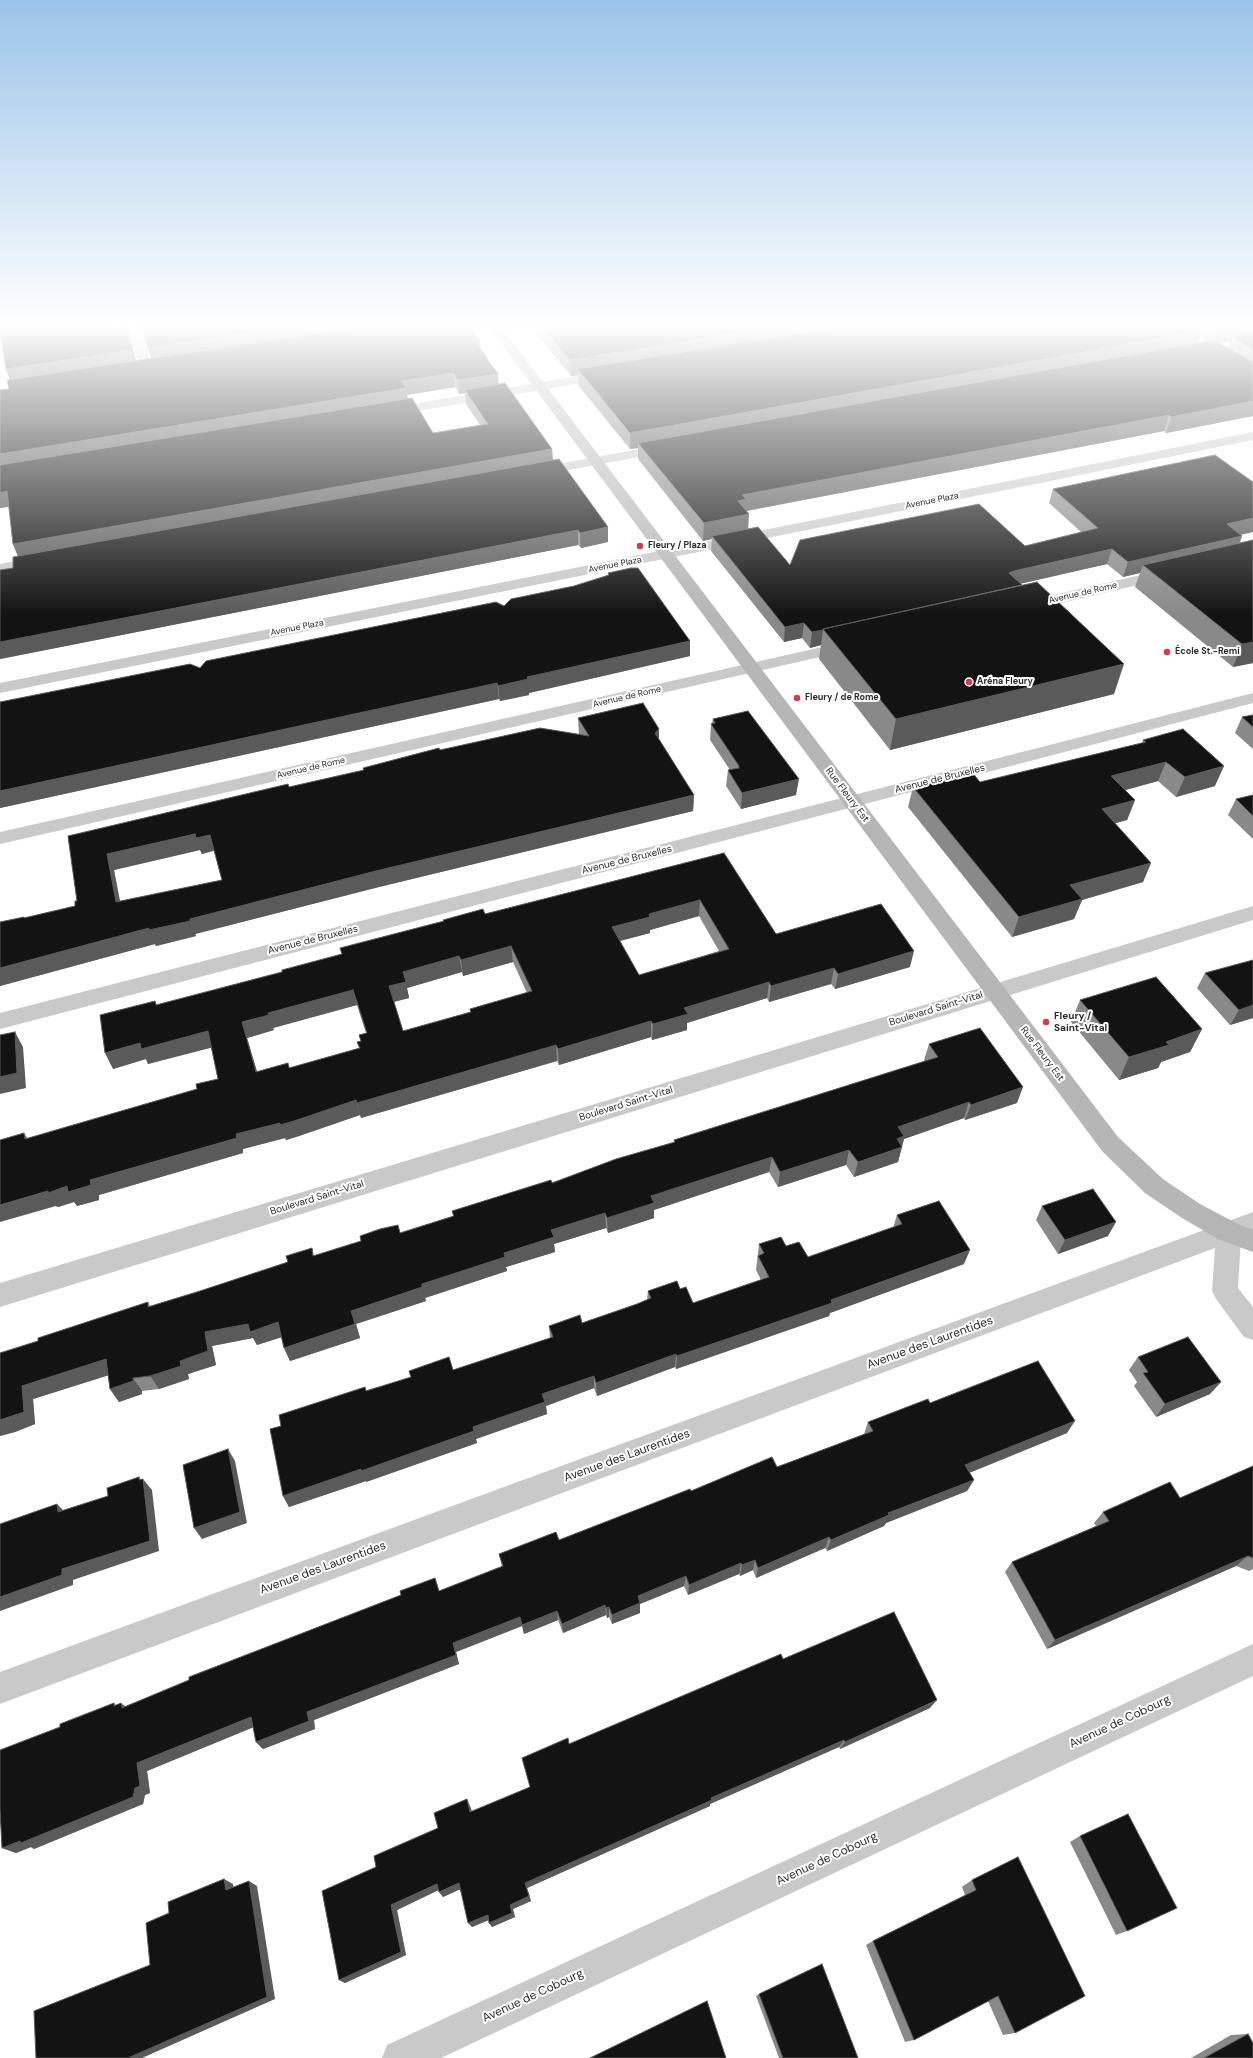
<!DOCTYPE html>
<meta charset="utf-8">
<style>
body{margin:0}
canvas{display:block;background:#fff}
</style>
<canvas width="1253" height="2058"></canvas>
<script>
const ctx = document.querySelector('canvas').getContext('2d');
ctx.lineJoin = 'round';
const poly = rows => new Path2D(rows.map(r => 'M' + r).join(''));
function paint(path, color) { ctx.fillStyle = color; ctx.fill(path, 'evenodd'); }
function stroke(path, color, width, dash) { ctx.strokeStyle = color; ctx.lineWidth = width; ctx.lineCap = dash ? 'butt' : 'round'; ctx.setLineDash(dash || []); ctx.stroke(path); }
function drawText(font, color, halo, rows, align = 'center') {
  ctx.font = font + ' "DM Sans",sans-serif'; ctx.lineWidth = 4; ctx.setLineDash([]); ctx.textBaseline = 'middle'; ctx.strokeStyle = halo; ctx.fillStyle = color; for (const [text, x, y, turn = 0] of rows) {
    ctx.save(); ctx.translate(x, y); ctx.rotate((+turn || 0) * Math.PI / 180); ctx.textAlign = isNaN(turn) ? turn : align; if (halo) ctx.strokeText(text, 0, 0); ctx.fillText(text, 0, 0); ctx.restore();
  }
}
paint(poly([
 [128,327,140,327,152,368,150,371,146,372,140,368,128,327],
 [1170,327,1185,327,1253,371,1253,380,1249,379,1170,327],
 [607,371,613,375,611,378,388,416,381,412,388,408,607,371],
 [1253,432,1253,440,0,693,0,683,1253,432],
 [667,444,672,445,674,448,672,451,536,476,531,475,529,472,531,469,536,468,667,444],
 [41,556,46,558,49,561,46,564,0,574,0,564,41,556],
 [1167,569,1172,571,1175,574,1172,577,1027,611,1021,609,1019,606,1021,603,1027,601,1167,569],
 [849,641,855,643,857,646,855,649,0,844,0,832,849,641],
 [1253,693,1253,703,0,1029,0,1013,1253,693],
 [1253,906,1253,920,0,1307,0,1283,1253,906],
 [1253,1212,1253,1234,1241,1238,1238,1288,1253,1307,1253,1340,1244,1337,1216,1299,1212,1291,1215,1248,0,1704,0,1672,1253,1212],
 [1253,1644,1253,1676,441,2058,382,2058,387,2045,1253,1644]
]), '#c9c9c9');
paint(poly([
 [489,327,501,327,1118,1137,1163,1179,1200,1204,1238,1224,1253,1230,1253,1252,1220,1240,1182,1218,1145,1193,1102,1151,489,327]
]), '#b6b6b6');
paint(poly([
 [142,327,480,341,480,347,499,384,552,449,553,460,608,542,581,548,578,545,0,659,0,570,13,568,18,556,13,544,9,507,0,508,0,390,9,389,10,379,6,369,109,329,136,360,151,358],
 [455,387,459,394,465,393,466,404,480,425,433,433,408,399,407,395],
 [531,327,1253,327,1253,416,1166,433,1164,431,747,511,748,529,790,565,1025,546,1081,532,1049,503,1053,489,1253,482,1253,532,1240,535,1242,536,1240,543,1253,540,1253,663,1233,667,1135,587,1140,573,1123,577,1107,564,1020,584,1114,694,890,750,819,659,821,645,810,648,802,638,784,642,711,551,712,539,703,541,638,459,638,448,630,449,578,385,578,375,571,376],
 [1200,335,1208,341,1198,343],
 [1230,341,1228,348,1220,343],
 [608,573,690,656,529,693,529,695,500,701,499,699,0,808,0,702,200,668,504,606,574,586,608,576],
 [1253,715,1253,749,1235,733,1242,717],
 [578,718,659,729,659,739,694,795,693,811,379,887,195,934,196,936,156,946,155,944,0,986,0,922,25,918,75,906,77,901,68,836,289,787,363,771,363,768,440,750,579,735],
 [200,850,202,854,214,851,222,880,120,901,114,870],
 [713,719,796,795,741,809,726,786,728,770,730,770,710,740,711,724,712,723],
 [1143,740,1215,786,1176,797,1158,781,1125,790,1135,800,1127,820,1115,823,1151,863,1143,882,1082,900,1074,919,1012,937,908,807,913,787,980,782,1142,743],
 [1253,795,1253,839,1228,815,1236,799],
 [724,853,776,934,910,967,835,989,831,984,769,1002,767,998,687,1023,687,1030,652,1040,651,1037,559,1065,557,1061,361,1118,360,1115,299,1136,286,1140,285,1138,243,1149,243,1153,99,1195,99,1200,77,1206,74,1202,58,1207,56,1206,24,1133,27,1139,197,1089,218,1079,211,1047,148,1064,146,1059,113,1069,155,1001,157,1005,282,972,342,954,340,948,485,914],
 [699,916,719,951,639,975,620,941,650,933,650,930],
 [513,962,527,993,470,1009,470,1012,403,1031,394,1002,409,998,407,988,462,972,463,976],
 [357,1005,366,1033,359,1035,361,1041,357,1042,359,1048,290,1068,288,1063,257,1072,247,1038,274,1030,273,1028],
 [1253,960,1253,1018,1230,1025,1197,988,1205,973],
 [1080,1000,1202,1029,1190,1052,1161,1062,1158,1068,1119,1080,1071,1022],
 [929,1044,1017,1103,965,1120,964,1118,904,1139,898,1162,854,1177,846,1165,778,1187,769,1172,654,1210,654,1218,608,1233,606,1228,554,1244,555,1252,506,1267,507,1271,425,1298,426,1301,356,1324,360,1338,290,1361,284,1348,282,1337,257,1345,253,1338,212,1346,216,1365,188,1374,189,1379,159,1389,142,1391,142,1394,119,1402,110,1389,108,1375,33,1399,35,1424,15,1432,0,1436,0,1353,38,1341,148,1302,150,1306,200,1291,288,1262,312,1248,314,1256,400,1233,453,1216,452,1211,552,1183,674,1142,674,1140,925,1061,924,1060],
 [1042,1206,1108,1236,1058,1254,1036,1220],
 [897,1215,964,1264,830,1313,829,1316,676,1369,675,1367,597,1396,594,1388,546,1406,547,1414,476,1439,477,1443,366,1482,366,1481,289,1507,283,1496,281,1426,367,1390,453,1370,550,1338,549,1326,582,1323,637,1304,647,1300,648,1291,680,1289,693,1303,761,1280,756,1270,759,1244,786,1246,808,1257,893,1228],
 [1138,1357,1221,1382,1210,1394,1156,1417,1134,1386,1137,1382,1129,1370],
 [930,1403,1067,1433,969,1473,974,1480,967,1491,886,1523,884,1526,827,1551,825,1548,756,1578,753,1570,740,1576,739,1574,688,1595,684,1586,640,1604,640,1613,612,1624,609,1617,607,1618,606,1615,563,1633,558,1620,524,1634,522,1626,456,1652,459,1664,314,1720,315,1729,263,1749,256,1742,253,1727,147,1771,150,1793,145,1795,143,1804,34,1849,31,1847,16,1853,2,1848,60,1727,114,1703,116,1705,125,1706,440,1591,502,1567,499,1554,559,1540,691,1491,777,1467,864,1434,868,1422],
 [1253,1466,1253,1569,1249,1571,1236,1566,1047,1649,1005,1572,1012,1562,1096,1526,1094,1523,1103,1512,1180,1498],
 [783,1659,930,1708,840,1749,839,1747,710,1804,710,1806,527,1888,531,1901,513,1909,515,1917,492,1927,489,1923,489,1920,472,1927,460,1889,443,1897,438,1890,397,1910,406,1955,345,1983,339,1980,376,1867,438,1828,470,1806,472,1812,530,1787,569,1744],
 [1080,1836,1127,1931,1116,1935,1070,1842],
 [1018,1857,1015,2033,1003,2035,988,2001,914,2040,905,2042,866,1945,873,1941,965,1895,962,1887,972,1880],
 [759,1994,858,2058,779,2058,756,1996],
 [1248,2034,1253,2058,1191,2058,1231,2035]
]), '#898989');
paint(poly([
 [287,327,379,327,152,361,148,348],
 [772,327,866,327,578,369,578,375,571,376,570,360],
 [1226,327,1253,327,1253,336,1232,336,1230,341,1213,344,1219,329],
 [1201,331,1196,347,638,443,638,448,630,449,630,433],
 [480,341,481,355,476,342],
 [133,350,137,364,11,383,6,369],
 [453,373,455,387,407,395,408,402,0,469,0,454,402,381],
 [498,374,499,387,465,390,465,393,459,394,458,380],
 [1253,401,1253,416,1166,433,1171,417],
 [1169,415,1164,431,745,511,749,514,748,532,712,536,712,539,703,541,704,523,738,501,742,495],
 [552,449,553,463,19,559,13,544],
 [7,491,13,506,0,508,0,493],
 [1253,518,1253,532,1221,539,1227,524],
 [608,527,608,542,581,548,580,533],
 [578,530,578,545,0,659,0,642],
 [1242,536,1236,551,1143,565,1140,573,1123,577,1128,562],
 [1112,549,1107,564,1010,586,1009,573,1014,571],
 [804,623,802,638,784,642,785,627],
 [823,630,821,645,810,648,812,632],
 [690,641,690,656,529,693,529,695,500,701,498,686,527,677],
 [1253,642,1253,663,1233,667,1242,644],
 [1124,664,1114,694,890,750,896,719],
 [497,683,499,699,0,808,0,791],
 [659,729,659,744,655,733],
 [1166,762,1158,781,1104,796,1111,776],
 [1224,766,1215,786,1176,797,1185,777],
 [799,779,796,795,741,809,742,793],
 [694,795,693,811,379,887,195,934,196,936,156,946,155,944,0,986,0,968,149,928,190,919,376,871],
 [1135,800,1127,820,1095,829,1102,809],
 [195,834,210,835,215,850,202,854,200,850,114,870,123,918,116,902,107,854],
 [1151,863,1143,882,1082,900,1074,919,1012,937,1019,917,1070,885],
 [700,900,699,916,650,930,650,933,612,943,612,927,649,914],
 [511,946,513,962,463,976,461,960],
 [914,951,910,967,835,989,838,974],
 [459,956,462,972,407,988,409,998,393,1002,389,986,403,972],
 [834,968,831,984,769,1002,771,986],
 [769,982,767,998,687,1023,687,1030,652,1040,653,1024,684,1008],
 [353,990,357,1005,273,1028,274,1030,247,1038,262,1088,256,1072,242,1022,268,1013],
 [1253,1005,1253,1018,1230,1025,1239,1010],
 [651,1021,651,1037,559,1065,558,1049],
 [1202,1029,1190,1052,1161,1062,1158,1068,1119,1080,1129,1057,1166,1042],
 [208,1031,214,1047,148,1064,146,1059,113,1069,105,1053,140,1043],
 [15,1032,23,1047,26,1088,0,1094,0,1077],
 [556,1045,557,1061,361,1118,357,1103],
 [1023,1087,1017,1103,965,1120,971,1105],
 [356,1100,360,1115,299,1136,286,1140,285,1138,243,1149,243,1153,99,1195,99,1200,77,1206,74,1202,58,1207,56,1206,0,1222,0,1205,48,1191,90,1180,236,1134],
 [969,1102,964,1118,904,1139,898,1162,854,1177,858,1162,898,1127],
 [24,1133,33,1148,25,1139],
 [849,1150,846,1165,778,1187,780,1172],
 [772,1157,769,1172,654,1210,654,1218,608,1233,607,1218,651,1196],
 [605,1213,606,1228,554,1244,555,1252,506,1267,507,1271,425,1298,426,1301,356,1324,360,1338,290,1361,284,1348,351,1311,504,1253,551,1230],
 [1116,1222,1108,1236,1058,1254,1065,1240],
 [970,1250,964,1264,830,1313,829,1316,676,1369,677,1356],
 [278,1322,285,1336,257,1345,253,1338,212,1346,216,1365,188,1374,189,1379,159,1389,150,1376,180,1361,205,1332,248,1324],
 [676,1354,675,1367,597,1396,596,1383],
 [106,1359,116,1373,33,1399,35,1424,15,1432,0,1436,0,1420,22,1386],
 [594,1376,594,1388,546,1406,547,1414,476,1439,477,1443,366,1482,366,1481,289,1507,283,1496,473,1427,542,1394],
 [133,1378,142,1391,142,1394,119,1402,110,1389],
 [1221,1382,1210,1394,1156,1417,1165,1404],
 [1075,1421,1067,1433,959,1477,965,1465],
 [228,1449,235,1461,247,1523,202,1539,194,1528],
 [139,1477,144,1484,143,1479,152,1490,159,1551,73,1580,73,1585,0,1611,0,1597,62,1569,139,1480],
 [974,1480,967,1491,886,1523,884,1526,827,1551,831,1540,888,1513],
 [57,1504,68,1515,58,1512],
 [829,1537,825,1548,756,1578,758,1568],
 [1248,1556,1236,1566,1047,1649,1055,1640],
 [755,1560,753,1570,740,1576,742,1565],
 [741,1563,739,1574,688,1595,689,1585],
 [686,1576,684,1586,640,1604,640,1613,612,1624,612,1615,638,1596],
 [605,1605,606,1615,563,1633,562,1624],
 [609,1607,609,1617,607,1618,606,1608],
 [557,1611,558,1620,524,1634,522,1625],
 [520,1617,522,1626,456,1652,459,1664,314,1720,315,1729,263,1749,256,1742,307,1712,453,1643],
 [937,1700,930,1708,840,1749,845,1742],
 [121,1703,131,1711,122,1708],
 [251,1717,259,1725,147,1771,150,1793,145,1795,143,1804,34,1849,31,1847,16,1853,2,1848,137,1763],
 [844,1740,839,1747,710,1804,710,1806,527,1888,531,1901,513,1909,515,1917,492,1927,489,1923,510,1905,525,1883,711,1798],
 [467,1799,470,1806,474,1818,470,1812],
 [224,1879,233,1884,235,1895,226,1890],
 [249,1881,257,1886,275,1999,142,2058,128,2058],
 [459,1883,463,1888,443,1897,439,1892],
 [437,1884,441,1889,397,1910,406,1955,345,1983,339,1980,391,1905],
 [488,1915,491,1919,472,1927,468,1923]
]), '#5a5a5a');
const building = poly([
 [0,327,109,327,109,329,127,327,133,350,6,369,0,331,0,327],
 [142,327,287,327,148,348,142,327],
 [359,327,470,327,480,341,476,342,498,374,458,380,453,373,402,381,406,388,0,454,0,390,9,389,7,380,359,327],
 [543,327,772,327,570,360,543,327],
 [839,327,1195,327,1201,331,630,433,578,369,839,327],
 [1216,327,1226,327,1219,329,1216,327],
 [1253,333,1253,350,1232,336,1253,333],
 [1214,340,1253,362,1253,401,1171,417,1169,415,742,495,746,499,738,501,749,514,704,523,638,443,1214,340],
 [505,383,552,449,13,544,7,491,0,493,0,465,412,398,433,433,488,424,465,390,505,383],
 [1215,455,1253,482,1253,518,1227,524,1242,536,1128,562,1112,549,1014,571,1009,573,1022,585,823,629,823,630,812,632,804,623,785,627,712,536,758,527,790,565,800,540,979,504,1025,546,1098,528,1053,489,1215,455],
 [559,459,608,527,580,533,578,530,0,642,0,570,13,568,13,557,559,459],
 [1253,540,1253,642,1242,644,1143,565,1253,540],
 [631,568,638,568,690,641,527,677,528,679,498,686,497,683,0,791,0,702,190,664,200,668,206,661,496,602,504,606,511,599,574,586,609,575,608,573,631,568],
 [1037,582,1124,664,896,719,823,629,1037,582],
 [643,703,659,729,655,733,694,795,376,871,190,919,190,921,149,930,149,928,0,968,0,922,24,917,24,918,75,906,75,901,77,901,68,836,288,784,289,787,364,770,363,768,439,748,440,750,540,728,589,736,578,718,643,703],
 [195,834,196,838,210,835,222,880,116,902,107,854,195,834],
 [748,711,799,779,742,793,728,770,739,768,739,766,711,724,715,723,713,719,748,711],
 [1253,715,1253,727,1242,717,1253,715],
 [1183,729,1224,766,1185,777,1166,762,1111,776,1135,800,1102,809,1151,863,1070,885,1082,899,1019,917,913,787,971,771,980,782,1146,742,1143,740,1183,729],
 [1253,795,1253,816,1236,799,1253,795],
 [724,853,776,934,881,904,914,951,838,974,834,968,771,986,769,982,684,1008,688,1014,653,1024,651,1021,558,1049,556,1045,357,1103,356,1100,294,1121,280,1125,280,1123,236,1134,237,1138,90,1180,91,1185,68,1192,67,1186,48,1193,48,1191,0,1205,0,1140,24,1133,25,1139,197,1089,196,1084,218,1079,208,1031,141,1049,140,1043,105,1053,100,1015,155,1001,156,1005,282,972,282,970,342,954,340,948,444,921,443,920,483,909,485,914,724,853],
 [700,900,729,949,639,975,612,927,650,917,649,914,700,900],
 [511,946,532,991,470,1009,471,1012,403,1031,389,986,406,982,403,972,459,956,461,960,511,946],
 [353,990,367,1033,359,1035,361,1041,357,1042,360,1048,289,1068,288,1063,256,1072,242,1022,269,1015,268,1013,353,990],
 [1253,960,1253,1005,1239,1010,1205,973,1253,960],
 [1156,977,1202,1029,1166,1042,1169,1045,1129,1057,1080,1000,1156,977],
 [980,1028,1023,1087,971,1105,969,1102,898,1127,904,1136,897,1139,902,1147,858,1162,849,1150,780,1172,772,1157,651,1196,654,1203,607,1218,605,1213,551,1230,554,1237,504,1253,505,1257,422,1284,422,1287,351,1311,355,1324,284,1348,278,1322,250,1332,248,1324,205,1332,208,1351,180,1361,181,1366,150,1376,133,1378,133,1381,110,1389,106,1359,22,1386,24,1412,0,1420,0,1353,38,1341,38,1338,148,1302,148,1307,200,1291,288,1262,286,1256,312,1248,313,1256,361,1241,360,1236,380,1229,398,1225,400,1233,454,1216,452,1211,551,1180,552,1183,616,1159,675,1142,674,1140,938,1057,929,1044,980,1028],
 [15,1032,17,1073,0,1077,0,1035,15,1032],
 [1093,1189,1116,1222,1065,1240,1042,1206,1093,1189],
 [939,1201,970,1250,831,1300,832,1303,677,1356,676,1354,596,1383,594,1376,542,1394,545,1402,473,1427,474,1431,361,1471,361,1469,283,1496,270,1429,281,1426,279,1415,365,1387,366,1391,411,1377,409,1371,449,1357,453,1370,553,1337,549,1326,580,1315,582,1323,637,1304,651,1298,648,1291,677,1281,680,1289,686,1287,693,1303,769,1277,758,1256,764,1253,759,1244,781,1237,786,1246,799,1242,808,1257,902,1224,897,1215,939,1201],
 [1188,1337,1221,1382,1165,1404,1143,1373,1148,1372,1138,1357,1188,1337],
 [1038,1361,1075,1421,965,1465,974,1480,888,1513,889,1515,831,1540,829,1537,758,1568,755,1560,742,1565,741,1563,689,1585,686,1576,638,1596,640,1603,612,1615,609,1607,606,1608,605,1605,562,1624,557,1611,522,1625,520,1617,453,1643,456,1655,307,1712,309,1721,256,1742,251,1717,137,1763,140,1786,135,1788,133,1797,21,1843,20,1841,2,1848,0,1810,0,1750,60,1727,60,1724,114,1703,114,1706,121,1703,122,1708,189,1680,189,1677,401,1595,400,1591,435,1578,439,1591,503,1566,499,1554,556,1532,559,1540,690,1489,691,1491,772,1457,777,1467,873,1431,868,1422,928,1399,930,1403,1038,1361],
 [228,1449,240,1512,194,1528,183,1465,228,1449],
 [1253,1466,1253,1558,1248,1556,1055,1640,1012,1562,1109,1521,1103,1512,1170,1482,1180,1498,1253,1466],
 [139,1477,139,1480,143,1479,150,1541,62,1569,62,1575,0,1597,0,1524,57,1504,58,1512,108,1496,107,1488,139,1477],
 [894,1612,937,1700,845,1742,844,1740,711,1798,712,1800,525,1883,529,1896,510,1905,512,1913,489,1923,488,1915,468,1923,459,1883,439,1892,437,1884,391,1905,401,1952,339,1980,322,1891,376,1867,374,1856,438,1828,434,1813,467,1799,470,1812,530,1787,522,1758,568,1738,569,1744,781,1654,783,1659,894,1612],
 [1128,1814,1177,1908,1127,1931,1080,1836,1128,1814],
 [1018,1857,1085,1996,1015,2033,998,1996,914,2040,873,1941,976,1890,972,1880,1018,1857],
 [224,1879,226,1890,249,1881,267,1997,128,2058,36,2058,34,2011,150,1965,146,1923,169,1913,168,1902,224,1879],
 [822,1964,858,2058,783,2058,759,1994,822,1964],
 [707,2001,726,2058,590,2058,707,2001],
 [1248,2034,1253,2043,1253,2058,1204,2058,1248,2034]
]);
paint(building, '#131313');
stroke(building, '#5a5a5a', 1);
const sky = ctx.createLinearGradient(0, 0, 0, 615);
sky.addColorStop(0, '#9bc4e8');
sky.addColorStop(0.53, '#fff');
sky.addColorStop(1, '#ffffff00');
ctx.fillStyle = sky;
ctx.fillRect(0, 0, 1253, 615);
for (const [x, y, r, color] of [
 [640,546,4,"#d63a50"],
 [1167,652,4,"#d63a50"],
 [969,682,4,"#d63a50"],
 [797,698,4,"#d63a50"],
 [1046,1022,4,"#d63a50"]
]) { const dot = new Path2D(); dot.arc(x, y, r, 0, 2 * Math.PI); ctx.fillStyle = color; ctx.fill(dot); stroke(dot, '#fff', 1.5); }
drawText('9px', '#2c2c2c', '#fff', [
 ["Avenue Plaza",932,501,-11],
 ["Avenue Plaza",615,565,-11],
 ["Avenue de Rome",1083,593,-13],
 ["Avenue Plaza",297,628,-11],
 ["Avenue de Rome",627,697,-13],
 ["Avenue de Rome",311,768,-13]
]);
drawText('bold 9px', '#2c2c2c', '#fff', [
 ["Fleury / Plaza",648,546],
 ["École St.-Remi",1175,652],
 ["Aréna Fleury",977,682],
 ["Fleury / de Rome",805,698]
], 'left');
drawText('10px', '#2c2c2c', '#fff', [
 ["Avenue de Bruxelles",940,779,-14],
 ["Rue Fleury Est",847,795,53],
 ["Avenue de Bruxelles",627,860,-14],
 ["Avenue de Bruxelles",313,940,-14],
 ["Boulevard Saint-Vital",936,1009,-17],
 ["Rue Fleury Est",1042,1054,53],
 ["Boulevard Saint-Vital",626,1104,-17],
 ["Boulevard Saint-Vital",317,1198,-17]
]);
drawText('bold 10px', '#2c2c2c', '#fff', [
 ["Fleury /",1054,1016],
 ["Saint-Vital",1054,1028]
], 'left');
drawText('12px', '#2c2c2c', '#fff', [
 ["Avenue des Laurentides",930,1343,-20],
 ["Avenue des Laurentides",627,1456,-20],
 ["Avenue des Laurentides",323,1568,-20],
 ["Avenue de Cobourg",1120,1722,-25],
 ["Avenue de Cobourg",827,1859,-25],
 ["Avenue de Cobourg",533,1996,-25]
]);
</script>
